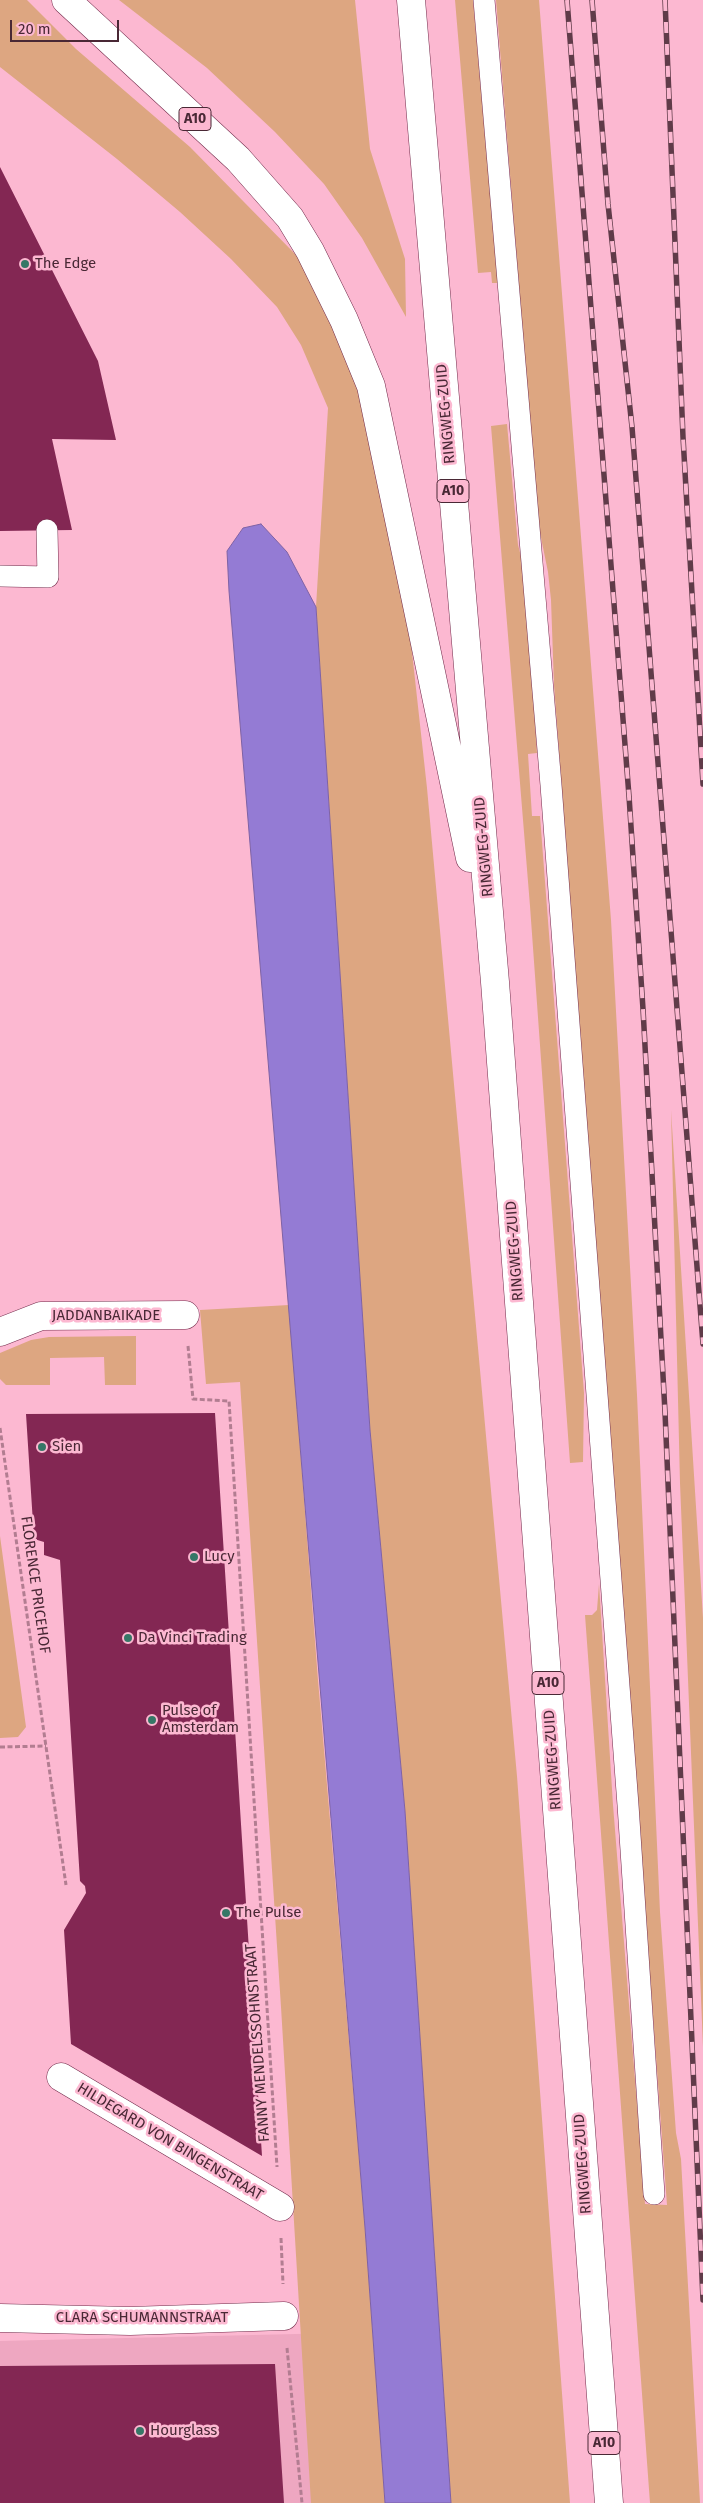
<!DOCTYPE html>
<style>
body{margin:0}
#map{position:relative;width:703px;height:2503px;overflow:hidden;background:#fcb8d1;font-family:"Fira Sans",sans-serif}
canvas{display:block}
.scale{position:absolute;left:10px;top:20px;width:109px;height:22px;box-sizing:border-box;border:2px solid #492835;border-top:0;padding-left:6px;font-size:15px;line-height:18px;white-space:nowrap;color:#492835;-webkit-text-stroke:4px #fcb8d1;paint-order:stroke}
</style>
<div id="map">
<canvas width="703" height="2503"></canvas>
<div class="scale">20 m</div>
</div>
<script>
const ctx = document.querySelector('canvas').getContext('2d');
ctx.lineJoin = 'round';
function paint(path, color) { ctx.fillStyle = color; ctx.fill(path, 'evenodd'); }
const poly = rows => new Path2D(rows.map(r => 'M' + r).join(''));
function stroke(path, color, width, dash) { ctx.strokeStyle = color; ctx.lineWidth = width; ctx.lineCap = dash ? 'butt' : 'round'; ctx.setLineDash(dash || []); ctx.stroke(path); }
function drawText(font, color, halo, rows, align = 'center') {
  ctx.font = font + ' "Fira Sans",sans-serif'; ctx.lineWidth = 5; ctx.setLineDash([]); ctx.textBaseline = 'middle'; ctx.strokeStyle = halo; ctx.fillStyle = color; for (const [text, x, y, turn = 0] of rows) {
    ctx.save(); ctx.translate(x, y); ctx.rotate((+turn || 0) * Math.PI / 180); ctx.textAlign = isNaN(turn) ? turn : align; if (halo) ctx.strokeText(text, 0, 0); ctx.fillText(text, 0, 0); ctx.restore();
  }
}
paint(poly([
 [338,2333,351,2503,0,2503,0,2341]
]), '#eea7c1');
paint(poly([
 [0,0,27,0,76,49,190,147,298,257,361,366,408,616,427,788,517,1776,570,2503,451,2503,405,1811,370,1430,316,607,328,408,301,345,277,307,231,259,180,212,117,159,0,67],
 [119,0,355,0,370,149,405,259,406,317,362,238,324,184,275,132,207,68],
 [455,0,473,0,498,283,492,283,491,272,478,273],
 [496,0,539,0,611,920,637,1395,660,1912,676,2133,681,2159,700,2503,650,2503,585,1615,592,1615,597,1610,599,1584,613,1805,645,2204,667,2205,554,685,551,600,548,572,538,523],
 [507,424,518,545,526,574,537,753,528,754,532,816,540,816,584,1393,583,1462,570,1463,530,906,491,426],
 [671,1110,703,1618,703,2047,680,1483],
 [289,1305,318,1680,365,2228,385,2503,311,2503,281,2007,240,1382,206,1384,200,1310],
 [136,1336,136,1385,105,1385,104,1357,50,1358,50,1385,6,1385,0,1379,0,1353,31,1340,49,1337],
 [0,1536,26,1727,18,1737,0,1738]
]), '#dda681');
const water = poly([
 [261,524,287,552,316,607,370,1430,405,1811,451,2503,385,2503,365,2228,229,591,227,551,243,528,261,524]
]);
paint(water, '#947bd4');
stroke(water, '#7e62a4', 1);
paint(poly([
 [0,167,98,361,116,440,52,439,72,530,0,531],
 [215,1413,262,2156,71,2044,64,1930,86,1893,85,1886,80,1881,60,1560,44,1555,44,1542,34,1539,26,1414],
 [275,2364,284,2503,0,2503,0,2366]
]), '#832753');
const service = poly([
 [484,0,551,785,628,1805,654,2194],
 [0,576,48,577,47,530]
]);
const minor = poly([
 [0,1332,41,1316,185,1315],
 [61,2077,280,2207],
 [0,2318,130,2321,284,2316]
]);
const motorway = poly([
 [66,0,238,159,290,218,310,251,344,320,371,386,470,858],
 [411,0,495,982,609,2503]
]);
stroke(service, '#732c4c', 22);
stroke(minor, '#732c4c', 29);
stroke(motorway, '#732c4c', 29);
stroke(poly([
 [188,1346,193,1399,229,1401,277,2167],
 [0,1428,66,1885],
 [0,1747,46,1746],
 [281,2238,283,2284],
 [287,2348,302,2503]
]), '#b27d91', 3, [5, 2.5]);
stroke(service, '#fff', 21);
stroke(minor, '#fff', 28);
stroke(motorway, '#fff', 28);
const rail = poly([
 [567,0,629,796,643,1009,665,1412,703,2300],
 [592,0,608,204,632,427,703,1344],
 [665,0,683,437,703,784]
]);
stroke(rail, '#603b49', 5.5);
stroke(rail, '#fcb8d1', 4, [11]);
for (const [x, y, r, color] of [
 [25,264,5,"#367767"],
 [42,1447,5,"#367767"],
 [194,1557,5,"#367767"],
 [128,1638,5,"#367767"],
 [152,1720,5,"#367767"],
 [226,1913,5,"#367767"],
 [140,2431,5,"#367767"]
]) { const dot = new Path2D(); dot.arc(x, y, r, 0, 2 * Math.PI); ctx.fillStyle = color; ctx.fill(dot); stroke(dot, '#fcb8d1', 2); }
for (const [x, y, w] of [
 [195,119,32],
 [453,491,32],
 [548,1683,32],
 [604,2443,32]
]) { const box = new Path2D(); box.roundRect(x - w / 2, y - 11.5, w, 23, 4); ctx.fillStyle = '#fcb8d1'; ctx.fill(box); stroke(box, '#492835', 1); }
drawText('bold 14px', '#492835', null, [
 ["A10",195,119],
 ["A10",453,491],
 ["A10",548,1683],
 ["A10",604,2443]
]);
drawText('15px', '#492835', '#fcb8d1', [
 ["The Edge",35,264],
 ["Sien",52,1447],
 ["Lucy",204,1557],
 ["Da Vinci Trading",138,1638],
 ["Pulse of",162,1711],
 ["Amsterdam",162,1728],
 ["The Pulse",236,1913],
 ["Hourglass",150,2431]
], 'left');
drawText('15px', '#492835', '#fcb8d1', [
 ["RINGWEG-ZUID",446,414,-95],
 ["RINGWEG-ZUID",484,847,-95],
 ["RINGWEG-ZUID",515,1251,-94],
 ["JADDANBAIKADE",106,1316],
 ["FLORENCE PRICEHOF",35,1585,82],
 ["RINGWEG-ZUID",553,1760,-94],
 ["FANNY MENDELSSOHNSTRAAT",258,2043,-94],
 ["HILDEGARD VON BINGENSTRAAT",170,2142,31],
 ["RINGWEG-ZUID",583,2164,-94],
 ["CLARA SCHUMANNSTRAAT",142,2318]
]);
</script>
